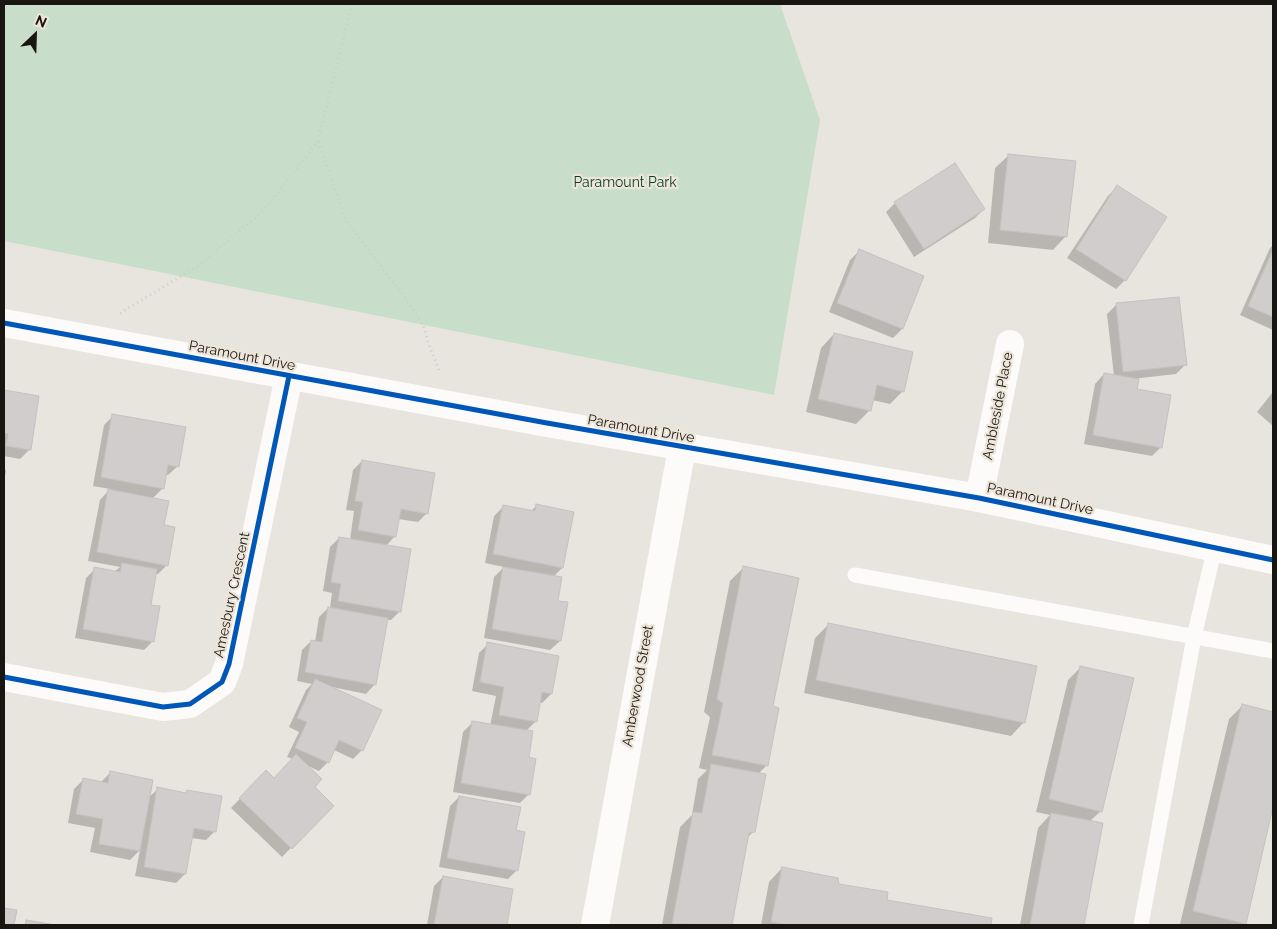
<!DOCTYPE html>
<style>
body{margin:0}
#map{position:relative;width:1277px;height:929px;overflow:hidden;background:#e8e4de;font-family:Raleway,sans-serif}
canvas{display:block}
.frame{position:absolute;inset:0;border:5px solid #191612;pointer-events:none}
.north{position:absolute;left:10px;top:10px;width:50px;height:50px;-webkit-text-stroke:4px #ede5d9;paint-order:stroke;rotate:24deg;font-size:14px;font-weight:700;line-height:20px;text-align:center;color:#191612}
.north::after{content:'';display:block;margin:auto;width:18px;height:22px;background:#191612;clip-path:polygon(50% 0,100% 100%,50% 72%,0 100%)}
</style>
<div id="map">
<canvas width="1277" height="929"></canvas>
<div class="frame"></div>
<div class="north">N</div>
</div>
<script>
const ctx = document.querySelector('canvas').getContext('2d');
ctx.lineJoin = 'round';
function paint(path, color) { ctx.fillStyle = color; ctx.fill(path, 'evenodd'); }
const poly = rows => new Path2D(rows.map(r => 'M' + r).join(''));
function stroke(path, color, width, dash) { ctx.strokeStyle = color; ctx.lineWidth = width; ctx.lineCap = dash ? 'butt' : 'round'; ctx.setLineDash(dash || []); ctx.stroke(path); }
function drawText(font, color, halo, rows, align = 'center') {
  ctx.font = font + ' Raleway,sans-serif'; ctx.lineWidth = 4.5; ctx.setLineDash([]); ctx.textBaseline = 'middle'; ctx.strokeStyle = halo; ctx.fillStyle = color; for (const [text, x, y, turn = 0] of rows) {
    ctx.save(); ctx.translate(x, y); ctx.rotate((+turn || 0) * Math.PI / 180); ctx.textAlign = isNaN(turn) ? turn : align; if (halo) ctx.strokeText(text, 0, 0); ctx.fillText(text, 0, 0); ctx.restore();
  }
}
paint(poly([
 [4,4,780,4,820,120,774,395,4,241]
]), '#c8decb');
paint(poly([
 [1009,155,1066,236,1053,250,988,243,995,168],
 [955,165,984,209,975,218,914,257,886,212,895,203],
 [1117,187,1125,280,1116,289,1067,258,1108,196],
 [1273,245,1273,330,1240,315,1270,248],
 [859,251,923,276,902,329,893,338,829,312,850,260],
 [1116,305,1185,365,1176,374,1132,379,1161,447,1152,456,1084,444,1095,384,1104,374,1114,376,1107,314],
 [834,334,903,391,890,404,872,400,870,410,856,424,806,412,821,348],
 [4,391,38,397,30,449,20,459,4,456],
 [1273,392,1273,426,1257,412],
 [113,416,178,466,168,475,165,475,163,488,152,499,163,526,167,565,158,574,155,574,149,606,153,641,144,650,75,638,86,578,95,569,114,572,120,567,88,561,100,500,110,489,93,486,104,425],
 [362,461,427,513,418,522,398,519,395,536,386,546,400,611,391,620,387,620,375,684,366,694,332,687,362,750,353,759,334,750,328,762,319,771,306,765,313,787,332,806,282,857,231,808,266,772,274,779,293,759,287,757,299,732,289,727,306,690,312,684,297,681,302,650,311,641,315,642,319,617,328,608,330,608,332,593,323,591,330,547,339,538,350,540,354,511,346,510,353,470],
 [4,470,6,470,4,482],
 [536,506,562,568,553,577,560,641,550,650,484,638,494,577,504,567,485,563,494,516,503,507,530,512],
 [743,568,772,707,767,765,758,774,754,831,746,839,730,925,662,925,680,827,692,815,698,779,707,770,699,768,710,717,704,712,730,581],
 [828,625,1024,722,1011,736,804,693,815,638],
 [488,644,558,657,551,694,542,703,539,702,535,722,526,731,529,794,520,803,453,792,463,732,472,723,490,726,496,696,472,691,479,653],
 [1081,667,1101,811,1090,821,1102,824,1083,925,1020,925,1038,828,1050,815,1036,812,1068,680],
 [1242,706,1273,713,1273,802,1245,923,1242,925,1180,924,1229,719],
 [110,773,148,798,158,789,185,794,187,791,215,831,206,840,191,838,185,874,176,883,135,876,140,850,130,860,90,852,95,828,68,823,74,789,83,780,101,782],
 [459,797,515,832,517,870,508,879,439,867,450,806],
 [782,868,885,901,990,919,989,925,761,925,769,882],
 [443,877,512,890,505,925,427,925,434,886]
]), '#0003');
const building = poly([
 [1008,154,1076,161,1067,237,1000,230,1008,154],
 [955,163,985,209,924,249,894,202,955,163],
 [1117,185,1167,217,1126,281,1076,249,1117,185],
 [859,249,924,276,903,329,837,303,859,249],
 [1273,250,1273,317,1248,306,1273,250],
 [1179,297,1187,365,1123,372,1116,303,1179,297],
 [834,333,913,352,904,392,877,385,871,411,818,399,834,333],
 [1104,373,1139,379,1137,389,1171,395,1162,448,1093,435,1104,373],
 [4,390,39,396,31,450,6,446,8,434,4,433,4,390],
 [112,414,186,427,179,467,168,465,164,489,101,477,112,414],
 [362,460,435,473,428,514,401,509,396,537,358,530,363,502,355,501,362,460],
 [108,489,169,501,164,525,175,527,168,566,97,552,108,489],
 [536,504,574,512,563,568,493,554,503,505,535,511,536,504],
 [339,537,411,549,401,612,338,601,341,584,331,582,339,537],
 [122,563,157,569,151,605,160,606,154,642,83,629,94,567,120,572,122,563],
 [743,566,799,578,773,706,779,708,768,766,712,755,723,703,717,699,743,566],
 [503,567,562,577,558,601,568,602,561,641,492,629,503,567],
 [328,607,388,618,376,685,305,672,311,640,322,642,328,607],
 [828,623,1037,666,1025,723,816,680,828,623],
 [487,642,559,656,552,694,542,692,537,722,499,715,504,687,480,682,487,642],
 [1080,666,1134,678,1102,812,1049,799,1080,666],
 [315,679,382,710,363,751,339,740,329,763,295,748,307,722,297,718,315,679],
 [1242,704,1273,712,1273,807,1246,924,1193,911,1242,704],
 [472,721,533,731,529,757,536,759,530,795,461,783,472,721],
 [296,754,322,779,315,787,334,806,292,849,239,798,266,770,274,778,296,754],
 [711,764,766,774,755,832,749,833,732,925,672,924,693,812,702,813,711,764],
 [110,771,153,780,140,851,99,844,103,819,76,814,83,778,108,783,110,771],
 [157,787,186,793,187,790,222,796,216,832,194,828,186,874,144,867,157,787],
 [459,796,521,807,516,830,525,832,518,871,447,858,459,796],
 [1051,813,1103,823,1084,925,1030,925,1051,813],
 [782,867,838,878,839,884,888,892,887,900,992,918,991,925,788,925,771,922,782,867],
 [443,876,513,889,507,925,434,925,443,876],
 [4,908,17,910,14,925,4,925,4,908],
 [26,920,56,925,25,925,26,920]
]);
paint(building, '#d1cdcc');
stroke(building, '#c5c1c0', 1);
stroke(poly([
 [318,142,347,222,405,297,425,329,428,343,440,372],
 [120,313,198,266,265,209,318,141,352,4]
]), '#cecdcb', 3, [1, 4]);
stroke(poly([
 [855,575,1273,651],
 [1141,925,1194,637,1215,547]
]), '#fcfbfa', 15);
stroke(poly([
 [979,498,1010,344],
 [4,677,163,707,190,704,222,682,229,664,289,376],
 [595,925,682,448]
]), '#fcfbfa', 28);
stroke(poly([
 [4,323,547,423,979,498,1273,560]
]), '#fcfbfa', 28);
stroke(poly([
 [4,323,547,423,979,498,1273,560],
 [4,677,163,707,190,704,222,682,229,664,289,376]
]), '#0057b8', 5);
drawText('14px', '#033f22', '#ede5d9', [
 ["Paramount Park",625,183]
]);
drawText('14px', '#191612', '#ede5d9', [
 ["Paramount Drive",242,356,11],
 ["Ambleside Place",998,406,-79],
 ["Paramount Drive",641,429,10],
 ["Paramount Drive",1040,499,12],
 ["Amesbury Crescent",232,595,-78],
 ["Amberwood Street",638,686,-80]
]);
</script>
